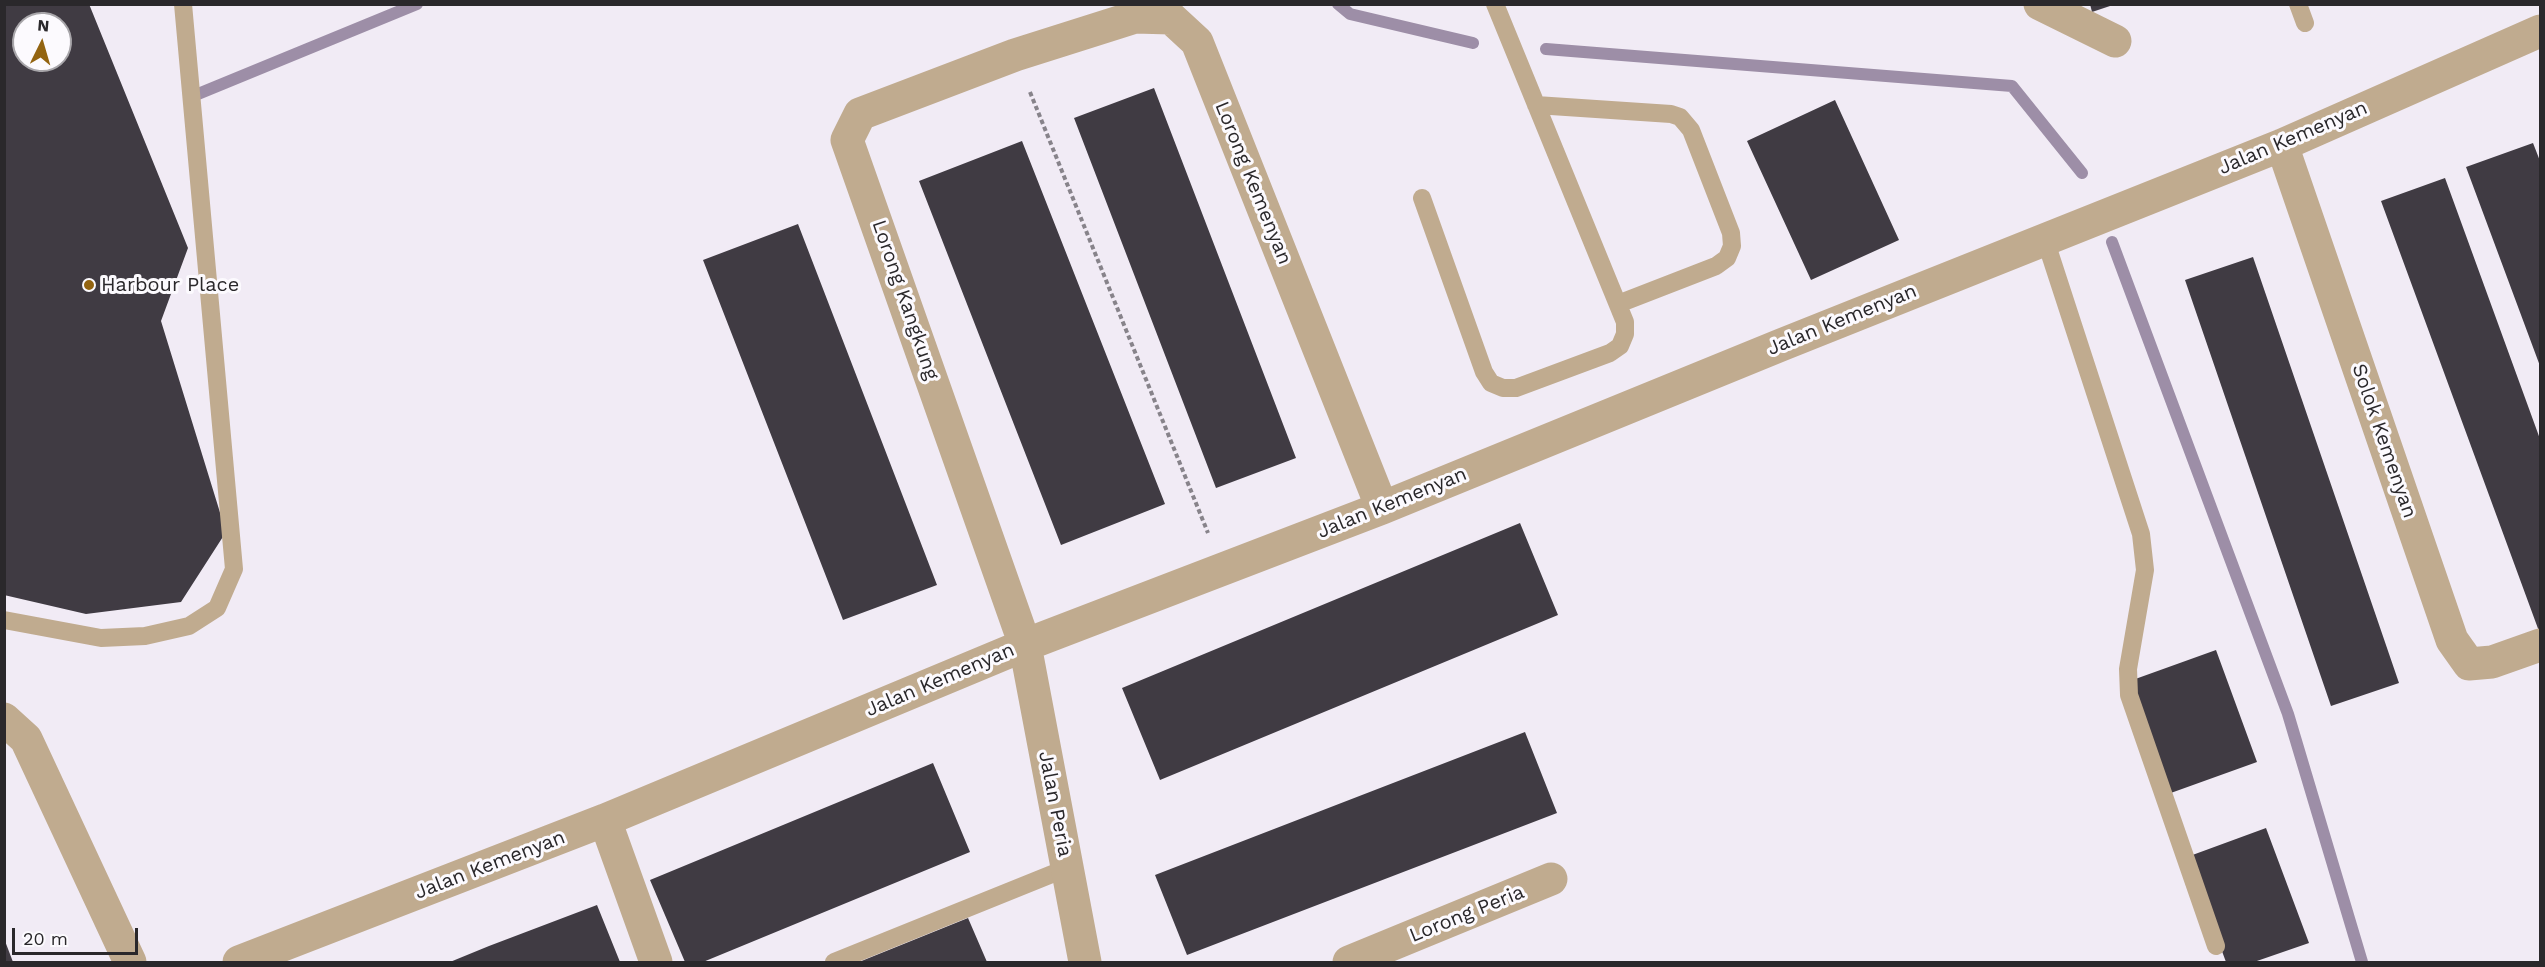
<!DOCTYPE html>
<style>
body{margin:0}
#map{position:relative;width:2545px;height:967px;overflow:hidden;background:#f1ebf5;font-family:"Work Sans",sans-serif}
canvas{display:block}
.frame{position:absolute;inset:0;border:6px solid #2a282b;pointer-events:none}
.north{position:absolute;left:12px;top:12px;width:60px;height:60px;box-sizing:border-box;background:#fcfafe;border:2px solid #a8a6aa;border-radius:50%;rotate:5deg;font-size:16px;font-weight:700;line-height:24px;text-align:center;color:#2a282b}
.north::after{content:'';display:block;margin:auto;width:21px;height:27px;background:#936411;clip-path:polygon(50% 0,100% 100%,50% 72%,0 100%)}
.scale{position:absolute;left:12px;top:928px;width:126px;height:27px;box-sizing:border-box;border:3px solid #2a282b;border-top:0;padding-left:8px;font-size:18px;line-height:21px;white-space:nowrap;color:#2a282b;-webkit-text-stroke:4px #fcfafe;paint-order:stroke}
</style>
<div id="map">
<canvas width="2545" height="967"></canvas>
<div class="frame"></div>
<div class="north">N</div>
<div class="scale">20 m</div>
</div>
<script>
const ctx = document.querySelector('canvas').getContext('2d');
ctx.lineJoin = 'round';
const poly = rows => new Path2D(rows.map(r => 'M' + r).join(''));
function stroke(path, color, width, dash) { ctx.strokeStyle = color; ctx.lineWidth = width; ctx.lineCap = dash ? 'butt' : 'round'; ctx.setLineDash(dash || []); ctx.stroke(path); }
function paint(path, color) { ctx.fillStyle = color; ctx.fill(path, 'evenodd'); }
function drawText(font, color, halo, rows, align = 'center') {
  ctx.font = font + ' "Work Sans",sans-serif'; ctx.lineWidth = 6; ctx.setLineDash([]); ctx.textBaseline = 'middle'; ctx.strokeStyle = halo; ctx.fillStyle = color; for (const [text, x, y, turn = 0] of rows) {
    ctx.save(); ctx.translate(x, y); ctx.rotate((+turn || 0) * Math.PI / 180); ctx.textAlign = isNaN(turn) ? turn : align; if (halo) ctx.strokeText(text, 0, 0); ctx.fillText(text, 0, 0); ctx.restore();
  }
}
stroke(poly([
 [1338,4,1350,14,1473,43],
 [1546,49,2012,86,2082,173],
 [198,94,417,4],
 [2112,242,2288,714,2362,962]
]), '#9d8ea7', 12);
paint(poly([
 [4,4,89,4,188,248,161,321,226,532,181,602,86,614,4,595],
 [24,24,60,24,60,60,24,60],
 [2090,4,2113,4,2113,5,2092,12],
 [1154,88,1296,458,1216,488,1074,118],
 [1835,100,1899,240,1811,280,1747,141],
 [1022,141,1165,504,1061,545,919,181],
 [2533,143,2540,161,2540,366,2466,167],
 [2445,178,2540,439,2540,634,2381,201],
 [798,224,937,585,843,620,703,260],
 [2253,257,2399,683,2331,706,2185,280],
 [1520,523,1558,615,1160,780,1122,688],
 [2216,650,2257,762,2168,794,2127,682],
 [1525,732,1557,813,1187,955,1155,875],
 [933,763,970,852,703,962,685,962,650,880],
 [2266,828,2309,943,2254,962,2226,962,2187,857],
 [597,905,620,962,450,962,489,946],
 [968,918,987,962,859,962],
 [4,941,5,941,13,962,4,962]
]), '#403b43');
stroke(poly([
 [1030,92,1208,533]
]), '#87838a', 4, [4.5, 3]);
stroke(poly([
 [2298,4,2305,23],
 [1536,105,1671,114,1680,117,1691,130,1731,233,1732,246,1727,258,1716,266,1618,304],
 [1422,198,1484,372,1491,383,1503,388,1516,388,1610,353,1620,346,1625,334,1625,322,1495,4],
 [2045,239,2141,534,2145,570,2128,669,2129,695,2216,946],
 [4,620,101,638,145,636,189,626,217,608,234,569,183,4],
 [834,962,1067,868]
]), '#c0ab8f', 18);
stroke(poly([
 [2040,4,2115,41],
 [2282,145,2452,640,2469,664,2492,662,2540,645],
 [4,719,26,739,130,962],
 [605,820,656,962],
 [239,962,605,820,1025,645,1382,508,1781,345,2282,145,2540,31],
 [1085,962,1025,645,847,140,860,114,1015,55,1135,17,1171,18,1197,42,1382,508],
 [1349,962,1551,879]
]), '#c0ab8f', 33);
for (const [x, y, r, color] of [
 [89,285,6,"#936411"]
]) { const dot = new Path2D(); dot.arc(x, y, r, 0, 2 * Math.PI); ctx.fillStyle = color; ctx.fill(dot); stroke(dot, '#fcfafe', 2); }
drawText('20px', '#2a282b', '#fcfafe', [
 ["Jalan Kemenyan",2293,138,-23],
 ["Lorong Kemenyan",1253,183,68],
 ["Lorong Kangkung",905,300,71],
 ["Jalan Kemenyan",1842,320,-22],
 ["Solok Kemenyan",2384,441,71],
 ["Jalan Kemenyan",1392,503,-22],
 ["Jalan Kemenyan",940,680,-23],
 ["Jalan Peria",1055,804,79],
 ["Jalan Kemenyan",490,865,-21],
 ["Lorong Peria",1467,914,-22]
]);
drawText('20px', '#2a282b', '#fcfafe', [
 ["Harbour Place",101,285]
], 'left');
</script>
